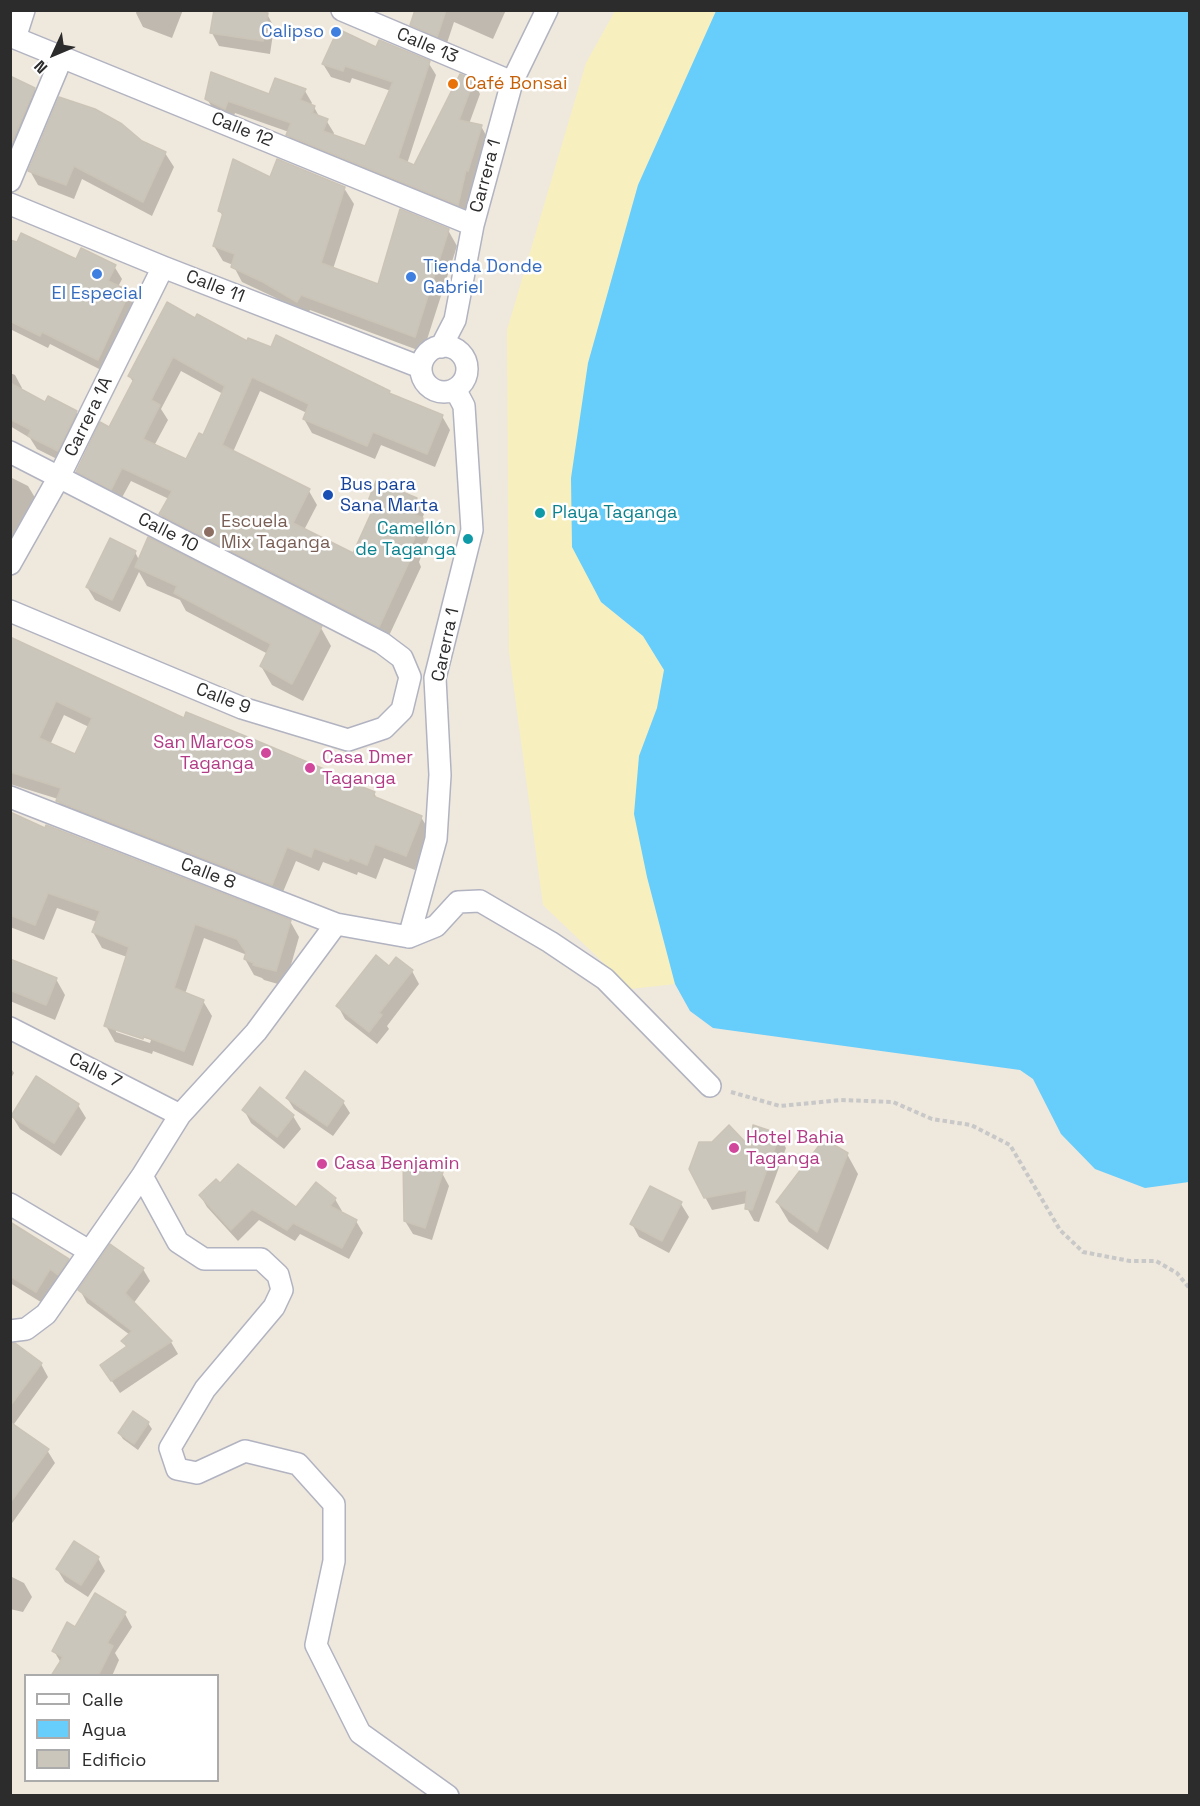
<!DOCTYPE html>
<meta charset="utf-8">
<style>
body{margin:0}
#map{position:relative;width:1200px;height:1806px;overflow:hidden;background:#efe8dd;font-family:"Space Grotesk",sans-serif}
canvas{display:block}
.frame{position:absolute;inset:0;border:12px solid #2c2c2c;pointer-events:none}
.legend{position:absolute;left:24px;top:1674px;width:195px;height:108px;box-sizing:border-box;background:#fff;border:2px solid #ababab;margin:0;padding:8px 10px;list-style:none;font-size:18px;color:#2c2c2c}
.legend li{display:flex;align-items:center;gap:12px;height:30px}
.legend b{width:30px;border:2px solid #ababab}
.north{position:absolute;left:24px;top:24px;width:60px;height:60px;-webkit-text-stroke:4px #fff;paint-order:stroke;rotate:226deg;font-size:16px;font-weight:700;line-height:24px;text-align:center;color:#2c2c2c}
.north::after{content:'';display:block;margin:auto;width:21px;height:27px;background:#2c2c2c;clip-path:polygon(50% 0,100% 100%,50% 72%,0 100%)}
</style>
<div id="map">
<canvas width="1200" height="1806"></canvas>
<div class="frame"></div>
<ul class="legend">
<li><b style="height:8px;background:#fff"></b>Calle</li>
<li><b style="height:16px;background:#67cdfb"></b>Agua</li>
<li><b style="height:16px;background:#cac6bc"></b>Edificio</li>
</ul>
<div class="north">N</div>
</div>
<script>
const ctx = document.querySelector('canvas').getContext('2d');
ctx.lineJoin = 'round';
function paint(path, color) { ctx.fillStyle = color; ctx.fill(path, 'evenodd'); }
const poly = rows => new Path2D(rows.map(r => 'M' + r).join(''));
function stroke(path, color, width, dash) { ctx.strokeStyle = color; ctx.lineWidth = width; ctx.lineCap = dash ? 'butt' : 'round'; ctx.setLineDash(dash || []); ctx.stroke(path); }
function drawText(font, color, halo, rows, align = 'center') {
  ctx.font = font + ' "Space Grotesk",sans-serif'; ctx.lineWidth = 5; ctx.setLineDash([]); ctx.textBaseline = 'middle'; ctx.strokeStyle = halo; ctx.fillStyle = color; for (const [text, x, y, turn = 0] of rows) {
    ctx.save(); ctx.translate(x, y); ctx.rotate((+turn || 0) * Math.PI / 180); ctx.textAlign = isNaN(turn) ? turn : align; if (halo) ctx.strokeText(text, 0, 0); ctx.fillText(text, 0, 0); ctx.restore();
  }
}
paint(poly([
 [615,11,716,11,638,185,588,363,601,602,643,636,664,670,657,708,639,756,647,877,675,984,631,989,543,905,509,652,507,330,586,63]
]), '#f7f0be');
paint(poly([
 [716,11,1189,11,1189,1182,1145,1188,1095,1169,1061,1134,1033,1079,1020,1070,713,1028,690,1011,675,984,647,877,634,814,639,756,657,708,664,670,643,636,601,602,572,547,571,478,588,363,638,185]
]), '#67cdfb');
paint(poly([
 [137,10,183,10,172,38,143,27,136,13],
 [417,10,506,10,493,39,454,22,445,49,430,43,414,17],
 [267,14,274,27,270,54,219,46,212,33],
 [377,49,428,62,436,75,407,164,414,167,473,81,480,94,469,124,481,126,488,139,475,183,473,182,465,217,295,148,288,135,289,132,235,113,232,121,215,112,207,99,270,96,305,91,312,103,310,106,314,107,320,118,326,120,334,133,333,136,366,148,391,91,352,78,350,83,331,77,323,64],
 [10,77,34,89,41,101,10,159],
 [141,142,165,153,174,167,152,216,82,179,74,199,38,185,30,171],
 [271,179,344,188,354,204,333,269,379,286,448,230,457,246,423,352,310,310,306,316,274,297,242,282,233,265,223,261,214,246,223,217,220,211],
 [10,241,77,261,114,266,122,279,118,287,129,292,137,305,105,372,50,344,48,348,10,329],
 [196,320,247,343,389,392,390,395,442,416,450,430,435,467,381,445,375,459,312,433,304,419,307,413,260,391,233,452,309,491,317,505,304,530,354,555,372,515,367,506,416,500,424,514,422,519,430,534,419,562,421,567,387,640,169,528,161,514,169,499,131,481,119,503,86,486,78,471,110,429,134,383,129,376],
 [181,371,223,394,204,438,186,461,154,446,168,420,161,409],
 [10,373,15,375,22,388,21,390,46,404,76,412,84,425,65,463,37,449,30,438,10,426],
 [10,477,28,486,37,501,10,556],
 [135,552,139,560,321,628,331,646,303,701,272,685,261,666,268,654,186,611,180,600,147,586,139,572,120,612,95,600,87,587],
 [10,638,184,720,323,770,325,774,374,793,378,800,421,817,430,832,415,870,384,858,376,879,358,872,357,875,323,862,319,871,296,861,280,899,66,816,58,801,58,799,10,784],
 [64,715,89,727,75,756,50,745],
 [10,814,46,830,290,921,299,937,285,986,264,980,262,978,254,975,245,959,247,955,204,938,185,994,203,1001,212,1016,193,1066,153,1051,152,1054,115,1042,106,1026,127,957,102,948,93,932,97,922,57,908,44,940,10,927],
 [116,1029,151,1040,150,1043,116,1032],
 [10,960,56,979,65,995,55,1020,10,1001],
 [390,968,412,971,419,984,387,1026,389,1029,377,1044,345,1019,338,1006],
 [10,1067,14,1073,10,1080],
 [287,1098,343,1102,350,1113,333,1136,294,1109],
 [78,1105,86,1118,61,1156,20,1129,12,1116],
 [244,1110,293,1116,301,1129,284,1149,251,1123],
 [779,1136,786,1148,759,1222,754,1221,747,1208,747,1203,712,1210,705,1197],
 [847,1154,858,1174,828,1250,789,1222,777,1202],
 [442,1173,449,1186,432,1240,413,1234,405,1221],
 [220,1185,296,1209,335,1199,342,1211,341,1213,356,1221,363,1233,349,1259,300,1234,295,1241,259,1220,238,1241,207,1207,200,1195],
 [681,1204,689,1217,669,1253,639,1237,632,1224],
 [10,1227,68,1260,76,1273,44,1304,10,1283],
 [143,1269,150,1281,133,1304,171,1342,178,1354,120,1393,109,1377,127,1348,123,1341,130,1335,87,1303,80,1290],
 [10,1345,41,1364,48,1377,14,1424,47,1450,55,1463,10,1526],
 [133,1413,148,1423,152,1429,138,1450,123,1439,119,1433],
 [98,1558,105,1571,88,1597,65,1582,57,1569],
 [10,1576,24,1583,32,1597,23,1612,10,1609],
 [125,1614,132,1627,115,1653,119,1660,112,1676,52,1676,61,1663,54,1651,76,1629]
]), '#0003');
const building = poly([
 [214,10,253,10,268,13,263,41,210,33,214,10],
 [415,10,446,10,437,37,410,25,415,10],
 [338,29,376,47,379,40,430,61,398,158,414,165,460,74,474,80,459,120,482,125,468,171,466,170,458,205,286,135,291,123,228,101,225,109,205,99,211,72,269,94,275,78,306,89,300,100,315,106,312,113,328,119,323,131,365,146,393,82,345,66,343,71,322,64,338,29],
 [10,76,35,88,10,147,10,76],
 [59,97,95,109,122,124,142,141,166,152,143,202,74,166,66,185,28,171,59,97],
 [233,159,270,177,277,159,345,187,321,263,378,284,400,209,449,229,415,337,301,295,297,302,263,282,231,267,235,254,213,246,223,213,218,211,233,159],
 [21,233,76,259,81,248,116,265,108,281,130,291,98,360,42,332,40,336,10,321,10,240,17,242,21,233],
 [167,302,195,318,197,314,247,341,248,338,271,347,276,335,390,391,389,393,443,415,427,454,373,432,367,446,303,419,309,404,252,377,222,445,310,489,293,523,353,553,373,509,366,506,376,481,417,498,411,513,423,518,410,549,414,551,379,627,159,514,172,491,122,468,111,490,76,472,100,422,109,427,134,379,128,376,167,302],
 [173,357,225,386,203,435,199,433,186,459,143,439,160,405,151,400,173,357],
 [10,383,45,402,48,396,77,411,58,451,28,436,31,430,10,419,10,383],
 [148,537,322,626,292,684,260,666,271,644,174,593,177,586,135,567,148,537],
 [110,538,136,551,112,600,86,587,110,538],
 [10,637,184,718,186,712,255,740,324,769,323,771,375,792,373,796,422,816,406,856,375,844,367,865,350,858,348,861,314,848,311,857,287,847,272,885,56,801,61,788,10,772,10,637],
 [56,701,92,718,75,754,39,738,56,701],
 [10,812,45,828,46,825,291,920,276,971,253,965,254,963,244,959,246,952,237,939,195,924,174,988,204,1000,184,1051,144,1036,143,1039,104,1026,129,947,92,932,100,911,48,893,35,925,10,915,10,812],
 [376,955,389,966,396,957,413,970,379,1013,382,1015,369,1032,336,1006,376,955],
 [10,959,57,978,46,1005,10,990,10,959],
 [305,1071,344,1101,327,1126,286,1098,305,1071],
 [36,1076,79,1104,54,1143,11,1116,36,1076],
 [260,1087,294,1115,277,1137,242,1110,260,1087],
 [729,1125,751,1148,753,1125,780,1134,752,1210,745,1209,747,1190,704,1198,689,1169,699,1142,712,1142,729,1125],
 [824,1139,848,1153,817,1232,776,1202,824,1139],
 [403,1159,443,1172,425,1228,404,1221,403,1159],
 [238,1164,296,1207,316,1182,336,1198,330,1206,357,1220,342,1248,293,1223,287,1230,252,1209,231,1230,199,1195,216,1179,220,1183,238,1164],
 [650,1186,682,1202,662,1241,630,1224,650,1186],
 [10,1222,69,1259,58,1275,50,1269,36,1292,10,1276,10,1222],
 [110,1244,144,1268,125,1293,172,1341,111,1381,100,1365,127,1346,121,1341,132,1331,78,1290,110,1244],
 [15,1343,42,1363,10,1406,10,1344,15,1343],
 [133,1411,149,1422,134,1444,118,1433,133,1411],
 [10,1422,49,1449,10,1503,10,1422],
 [74,1541,99,1557,81,1585,56,1569,74,1541],
 [95,1593,126,1612,107,1643,113,1646,98,1676,51,1676,63,1657,52,1651,67,1622,75,1627,95,1593]
]);
paint(building, '#cac6bc');
stroke(building, '#cbc4b6', 1.5);
const street = poly([
 [342,10,512,82],
 [10,36,473,225],
 [15,38,24,10],
 [10,181,62,57],
 [10,204,163,267,420,367],
 '421 369a23 23 0 1 1 46 0a23 23 0 1 1-46 0Z',
 [441,347,455,320,473,225,512,82,547,10],
 [10,452,382,643,402,658,410,677,402,710,384,728,348,740,242,708,10,611],
 [10,564,59,477,163,267],
 [10,797,336,924,409,937],
 [409,937,436,839,440,775,435,678,472,530,464,406,455,389],
 [409,937,436,926,458,902,480,901,550,942,605,979,710,1086],
 [10,1028,180,1115],
 [142,1176,178,1242,204,1259,261,1259,278,1275,282,1290,274,1307,205,1389,170,1448,177,1469,197,1473,245,1451,298,1464,334,1504,334,1561,316,1645,360,1733,448,1796],
 [10,1204,89,1251],
 [10,1331,26,1329,46,1314,142,1176,180,1115,256,1032,336,924]
]);
stroke(street, '#b1b3c1', 24);
stroke(poly([
 [731,1092,780,1106,841,1100,893,1102,932,1119,971,1125,1010,1145,1060,1230,1083,1252,1130,1261,1156,1261,1177,1273,1190,1289]
]), '#c8c8c8', 4, [4.5, 3]);
stroke(street, '#fff', 21);
for (const [x, y, r, color] of [
 [336,32,6,"#3f7fe0"],
 [453,84,6,"#e8710a"],
 [97,274,6,"#3f7fe0"],
 [411,277,6,"#3f7fe0"],
 [328,495,6,"#1a4fb4"],
 [540,513,6,"#0f9aa8"],
 [209,532,6,"#8d6e63"],
 [468,539,6,"#0f9aa8"],
 [266,753,6,"#d1479c"],
 [310,768,6,"#d1479c"],
 [734,1148,6,"#d1479c"],
 [322,1164,6,"#d1479c"]
]) { const dot = new Path2D(); dot.arc(x, y, r, 0, 2 * Math.PI); ctx.fillStyle = color; ctx.fill(dot); stroke(dot, '#fff', 2); }
drawText('18px', '#366cbe', '#fff', [
 ["Calipso",324,32],
 ["Tienda Donde",423,267,"left"],
 ["Gabriel",423,288,"left"],
 ["El Especial",97,294,"center"]
], 'right');
drawText('18px', '#2c2c2c', '#fff', [
 ["Calle 13",427,46,23],
 ["Calle 12",242,130,22],
 ["Carrera 1",486,176,-75],
 ["Calle 11",215,287,21],
 ["Carrera 1A",89,417,-64],
 ["Calle 10",168,533,27],
 ["Carerra 1",446,645,-78],
 ["Calle 9",223,699,21],
 ["Calle 8",208,874,21],
 ["Calle 7",95,1071,27]
]);
drawText('18px', '#c56008', '#fff', [
 ["Café Bonsai",465,84]
], 'left');
drawText('18px', '#164399', '#fff', [
 ["Bus para",340,485],
 ["Sana Marta",340,506]
], 'left');
drawText('18px', '#0d838f', '#fff', [
 ["Playa Taganga",552,513],
 ["Camellón",456,529,"right"],
 ["de Taganga",456,550,"right"]
], 'left');
drawText('18px', '#785e54', '#fff', [
 ["Escuela",221,522],
 ["Mix Taganga",221,543]
], 'left');
drawText('18px', '#b23c85', '#fff', [
 ["San Marcos",254,743,"right"],
 ["Taganga",254,764,"right"],
 ["Casa Dmer",322,758],
 ["Taganga",322,779],
 ["Hotel Bahia",746,1138],
 ["Taganga",746,1159],
 ["Casa Benjamin",334,1164]
], 'left');
</script>
